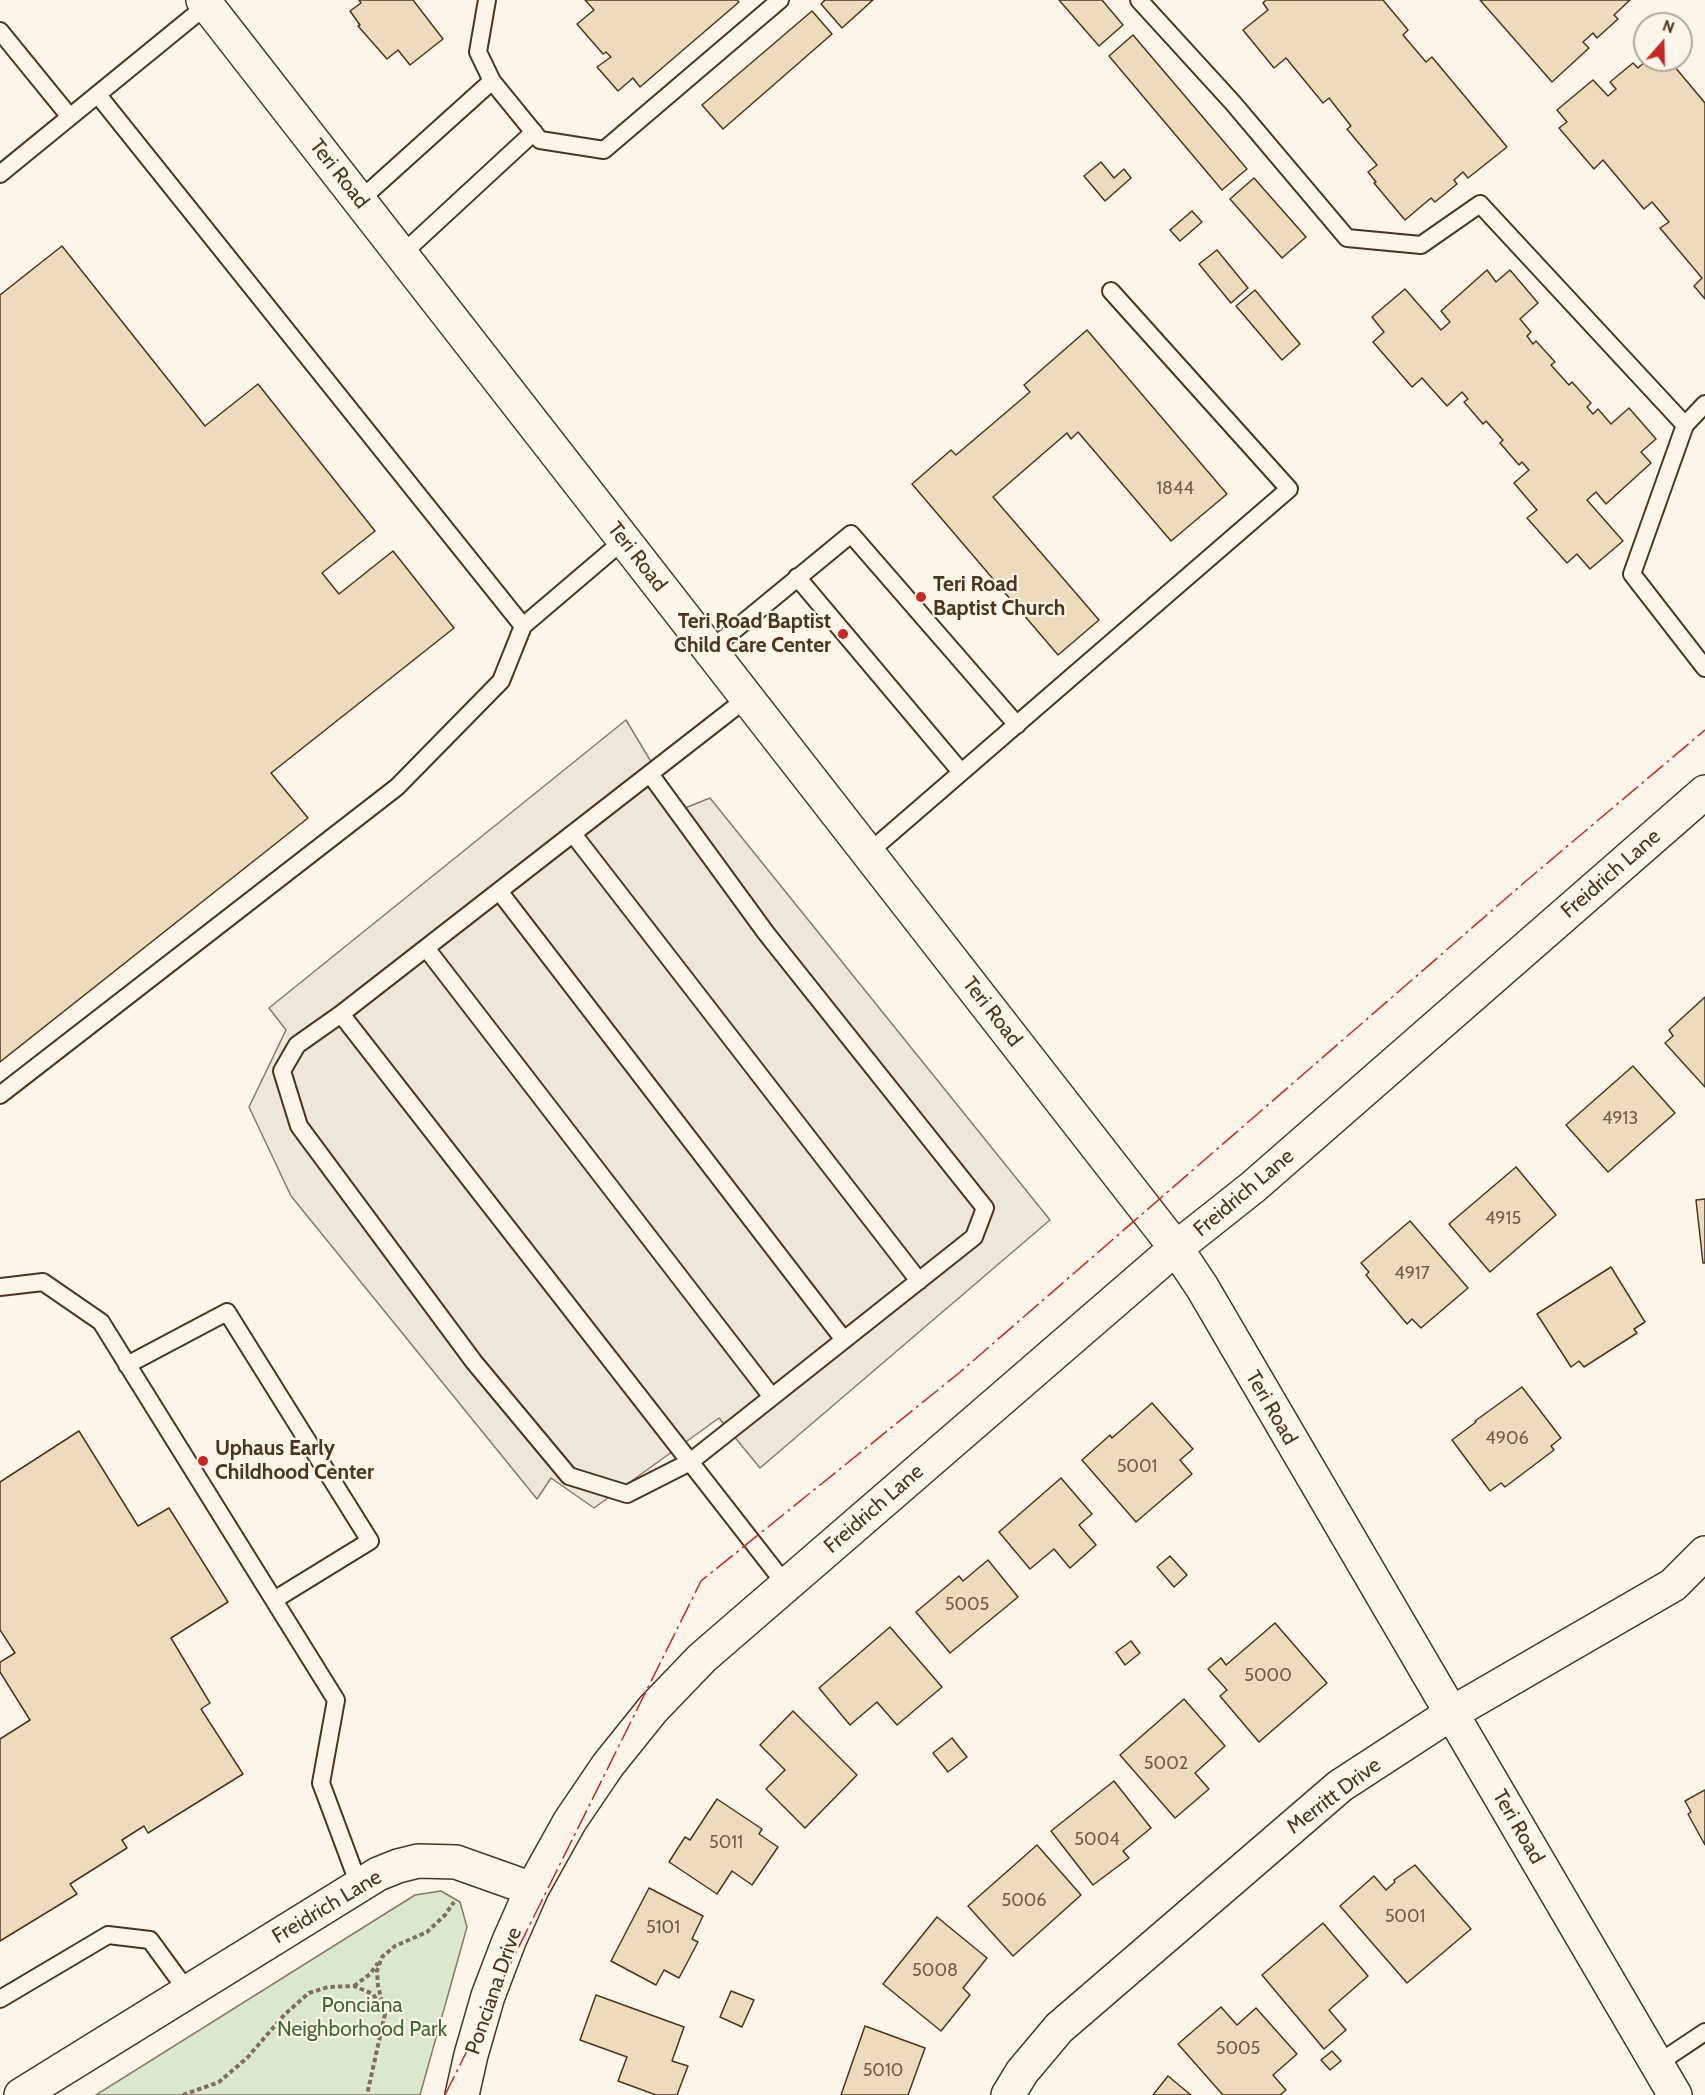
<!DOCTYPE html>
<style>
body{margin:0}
#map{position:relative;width:1705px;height:2095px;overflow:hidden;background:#fbf6e9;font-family:Cabin,sans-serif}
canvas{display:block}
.north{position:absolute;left:1633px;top:12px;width:60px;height:60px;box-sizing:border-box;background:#fbf6e9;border:2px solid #b4a999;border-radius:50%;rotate:20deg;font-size:16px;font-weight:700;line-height:24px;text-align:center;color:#4a3520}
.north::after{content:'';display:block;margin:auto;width:21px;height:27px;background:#c62828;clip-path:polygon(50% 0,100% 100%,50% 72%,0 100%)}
</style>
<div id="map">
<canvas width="1705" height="2095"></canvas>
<div class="north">N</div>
</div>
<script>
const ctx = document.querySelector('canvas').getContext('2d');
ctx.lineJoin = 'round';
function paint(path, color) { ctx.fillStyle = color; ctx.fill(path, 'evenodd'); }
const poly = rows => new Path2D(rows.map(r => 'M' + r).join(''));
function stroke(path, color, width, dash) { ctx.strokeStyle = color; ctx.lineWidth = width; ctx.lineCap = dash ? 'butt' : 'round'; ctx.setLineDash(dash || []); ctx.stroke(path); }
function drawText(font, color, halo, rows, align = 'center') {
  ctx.font = font + ' Cabin,sans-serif'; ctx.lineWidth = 4.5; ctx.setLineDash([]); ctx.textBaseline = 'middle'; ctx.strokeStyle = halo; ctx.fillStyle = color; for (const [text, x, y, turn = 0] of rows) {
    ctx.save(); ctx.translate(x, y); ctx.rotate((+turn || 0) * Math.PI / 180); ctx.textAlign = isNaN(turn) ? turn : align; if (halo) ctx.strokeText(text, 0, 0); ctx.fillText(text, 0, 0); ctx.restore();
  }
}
const green = poly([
 [441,1891,460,1902,467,1927,420,2095,96,2095,415,1895,441,1891]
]);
paint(green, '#dce7d0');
stroke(green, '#887966', 1.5);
const parking = poly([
 [626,720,680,810,710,798,1050,1220,760,1468,719,1418,594,1508,551,1478,537,1499,291,1196,249,1107,286,1030,269,1008,626,720]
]);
paint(parking, '#ede7d9');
stroke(parking, '#887966', 1.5);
const building = poly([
 [359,0,413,0,443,39,410,65,398,50,387,59,358,26,360,25,350,11,361,3,359,0],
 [585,0,737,0,739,2,640,87,633,78,618,91,597,67,611,57,606,52,603,54,577,24,594,10,585,0],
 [825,0,873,0,842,28,821,4,825,0],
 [1059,0,1102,0,1123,25,1099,46,1059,0],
 [1266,0,1383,0,1408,30,1403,35,1426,62,1432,57,1507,147,1468,178,1463,172,1454,180,1457,184,1435,202,1431,198,1405,220,1374,183,1376,182,1368,172,1377,165,1347,129,1351,126,1329,98,1323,103,1286,58,1274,68,1243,30,1268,10,1263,3,1266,0],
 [1480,0,1630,0,1614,15,1618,19,1597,38,1593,33,1583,42,1589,48,1552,82,1480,0],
 [812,11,832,34,723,129,702,105,812,11],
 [1133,35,1247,169,1222,190,1109,56,1133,35],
 [1647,60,1678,60,1679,61,1674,66,1705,103,1705,299,1694,286,1702,278,1660,228,1669,222,1652,202,1644,209,1603,160,1594,169,1559,128,1567,122,1557,110,1593,80,1608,96,1616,89,1610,82,1633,63,1638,68,1647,60],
 [1101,162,1114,178,1124,169,1131,178,1105,201,1084,176,1101,162],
 [1254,178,1306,237,1282,258,1230,199,1254,178],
 [1192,211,1202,222,1180,241,1170,230,1192,211],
 [62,246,205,426,258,384,375,531,322,573,339,594,393,551,454,628,271,773,308,818,0,1062,0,295,62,246],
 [1217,250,1248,288,1231,303,1199,264,1217,250],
 [1487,270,1496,282,1510,270,1538,303,1520,319,1531,332,1527,336,1533,344,1536,341,1555,362,1551,365,1569,385,1572,382,1591,403,1587,407,1593,414,1598,409,1611,424,1629,408,1656,439,1641,452,1651,463,1606,504,1596,492,1587,500,1623,541,1590,569,1577,554,1567,563,1527,518,1537,510,1514,483,1529,470,1522,462,1519,465,1500,443,1503,440,1486,421,1483,424,1464,402,1468,399,1462,392,1447,406,1422,378,1412,387,1373,342,1384,332,1372,317,1405,289,1441,330,1450,322,1441,311,1487,270],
 [1255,290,1300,344,1282,360,1236,306,1255,290],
 [1087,330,1227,494,1171,541,1078,432,1071,439,1067,433,993,497,1099,620,1058,655,912,484,951,450,956,455,1030,392,1024,385,1087,330],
 [1705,997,1705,1087,1665,1043,1673,1036,1669,1030,1705,997],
 [1633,1066,1675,1113,1608,1172,1566,1125,1633,1066],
 [1516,1167,1556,1215,1490,1272,1449,1224,1516,1167],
 [1705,1199,1705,1263,1703,1263,1696,1200,1705,1199],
 [1410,1221,1468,1288,1421,1328,1412,1319,1407,1324,1366,1275,1369,1272,1361,1263,1410,1221],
 [1611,1267,1645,1322,1634,1329,1637,1333,1584,1367,1579,1361,1571,1367,1537,1314,1611,1267],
 [1522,1387,1561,1438,1551,1446,1554,1450,1505,1487,1501,1483,1490,1491,1452,1440,1476,1422,1475,1421,1522,1387],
 [1152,1403,1193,1449,1180,1460,1192,1474,1136,1522,1082,1460,1110,1435,1112,1438,1152,1403],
 [79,1431,138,1526,169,1508,228,1602,171,1638,210,1703,201,1709,243,1774,148,1833,144,1826,122,1840,127,1848,70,1884,77,1894,0,1941,0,1739,30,1720,0,1672,0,1662,15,1653,0,1630,0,1482,79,1431],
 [1061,1478,1092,1514,1079,1525,1096,1545,1070,1568,1054,1549,1030,1569,999,1532,1061,1478],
 [1170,1556,1187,1575,1174,1587,1157,1567,1170,1556],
 [988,1560,1018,1597,950,1653,916,1612,959,1576,963,1581,988,1560],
 [1275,1623,1327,1683,1259,1742,1220,1696,1227,1690,1208,1669,1221,1658,1226,1665,1275,1623],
 [890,1627,942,1687,897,1725,877,1702,850,1725,819,1688,890,1627],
 [1131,1641,1140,1653,1125,1665,1116,1652,1131,1641],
 [1184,1699,1225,1746,1195,1773,1209,1789,1175,1818,1120,1755,1184,1699],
 [793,1711,857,1775,805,1828,766,1789,785,1770,760,1745,793,1711],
 [952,1738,967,1757,948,1772,933,1753,952,1738],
 [1114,1781,1151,1828,1123,1851,1129,1858,1093,1885,1051,1831,1114,1781],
 [1705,1790,1705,1845,1688,1814,1691,1812,1685,1801,1705,1790],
 [717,1799,762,1829,759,1834,778,1847,752,1885,732,1871,717,1894,669,1862,685,1837,690,1840,717,1799],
 [1037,1845,1081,1895,1013,1956,968,1906,1037,1845],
 [1415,1865,1471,1929,1407,1983,1340,1906,1374,1876,1386,1890,1395,1882,1394,1880,1415,1865],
 [649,1888,703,1916,692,1939,698,1942,679,1978,664,1970,656,1985,611,1961,649,1888],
 [937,1917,987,1958,963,1988,970,1995,941,2031,883,1984,937,1917],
 [1323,1923,1368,1976,1329,2010,1346,2030,1324,2049,1262,1975,1323,1923],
 [731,1991,754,2000,742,2027,720,2017,731,1991],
 [596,1995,684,2027,672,2061,688,2066,677,2095,656,2095,618,2081,627,2057,580,2040,596,1995],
 [1221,2007,1237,2025,1256,2008,1297,2054,1273,2075,1286,2090,1280,2095,1223,2095,1178,2044,1221,2007],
 [865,2026,925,2048,908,2095,841,2095,865,2026],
 [1332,2051,1341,2061,1330,2070,1321,2060,1332,2051],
 [1168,2076,1191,2095,1153,2095,1168,2076]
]);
paint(building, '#ecdcbc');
stroke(building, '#4a3520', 1.5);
const lane = poly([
 [487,0,478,52,492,81,540,140,604,150,780,0],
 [1139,0,1233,103,1347,238,1421,245,1480,204,1685,425,1632,574,1705,668],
 [0,31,70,117],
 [98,95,523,626,624,540],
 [0,174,207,5],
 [360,200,492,81],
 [402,254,534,132],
 [1685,425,1705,404],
 [797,577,961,772],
 [710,650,851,534,1017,725],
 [747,698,341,1014,786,1585],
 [573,834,919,1281],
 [868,853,1289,489,1111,291],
 [499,891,844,1340],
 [426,948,772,1397],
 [341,1014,297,1045,282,1071,299,1126,474,1362,569,1476,627,1494,690,1462,974,1237,985,1208,766,933,650,774],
 [0,1095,397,787,501,681,523,626],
 [0,1287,43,1282,101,1322,336,1700,321,1783,359,1885],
 [127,1365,227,1312,370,1541,274,1600],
 [0,1999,108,1935,150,1940,188,1992],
 [1657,2064,1705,2032]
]);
const street = poly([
 [21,2095,378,1874,398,1866,418,1861,456,1862,532,1889],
 [1008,2095,1022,2072,1059,2028,1340,1786,1452,1713,1673,1585,1705,1553]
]);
const secondary = poly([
 [203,0,1176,1248,1202,1287,1675,2095],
 [462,2095,471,2055,488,1996,509,1941,532,1889,570,1821,608,1765,653,1709,702,1658,1176,1248,1253,1187,1705,792]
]);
stroke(lane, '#4a3520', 20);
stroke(street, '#4a3520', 36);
stroke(secondary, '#4a3520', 36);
stroke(poly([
 [354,1986,370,1974,378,1963],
 [384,2009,378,1986,377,1971,382,1957,395,1946,427,1932,445,1915,454,1902],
 [183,2095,219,2082,247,2058,285,2014,309,1993,328,1987,354,1986,373,1994,385,2014,367,2095]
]), '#7f6f5c', 4, [4.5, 3]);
stroke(lane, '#fbf6e9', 16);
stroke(street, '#fbf6e9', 33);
stroke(secondary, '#fbf6e9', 33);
stroke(poly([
 [445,2095,701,1581,959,1373,1526,881,1705,730]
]), '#c62828', 1.5, [21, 4.5, 3, 4.5]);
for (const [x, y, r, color] of [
 [921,597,6,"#c62828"],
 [843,634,6,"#c62828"],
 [203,1461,6,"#c62828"]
]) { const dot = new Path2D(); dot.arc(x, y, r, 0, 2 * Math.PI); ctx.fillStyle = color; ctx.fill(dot); stroke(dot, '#fbf6e9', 2); }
drawText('18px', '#725f47', null, [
 ["1844",1175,489],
 ["4913",1620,1119],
 ["4915",1503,1219],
 ["4917",1412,1274],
 ["4906",1507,1439],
 ["5001",1137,1467],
 ["5005",967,1605],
 ["5000",1268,1676],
 ["5002",1166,1764],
 ["5004",1097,1840],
 ["5011",726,1843],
 ["5006",1024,1901],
 ["5001",1405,1917],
 ["5101",663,1928],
 ["5008",935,1971],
 ["5005",1238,2049],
 ["5010",883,2071]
]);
drawText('21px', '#4a3520', '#fbf6e9', [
 ["Teri Road",339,174,52],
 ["Teri Road",637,557,52],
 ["Freidrich Lane",1611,874,-41],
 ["Teri Road",992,1012,52],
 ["Freidrich Lane",1244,1193,-40],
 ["Teri Road",1271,1408,60],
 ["Freidrich Lane",874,1509,-41],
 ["Merritt Drive",1334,1796,-37],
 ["Teri Road",1518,1827,60],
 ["Freidrich Lane",327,1907,-31],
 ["Ponciana Drive",494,1991,-71]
]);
drawText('bold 21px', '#4a3520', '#fbf6e9', [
 ["Teri Road",933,585],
 ["Baptist Church",933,609],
 ["Teri Road Baptist",831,622,"right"],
 ["Child Care Center",831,646,"right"],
 ["Uphaus Early",215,1449],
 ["Childhood Center",215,1473]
], 'left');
drawText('21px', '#436837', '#fbf6e9', [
 ["Ponciana",362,2006],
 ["Neighborhood Park",362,2030]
]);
</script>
